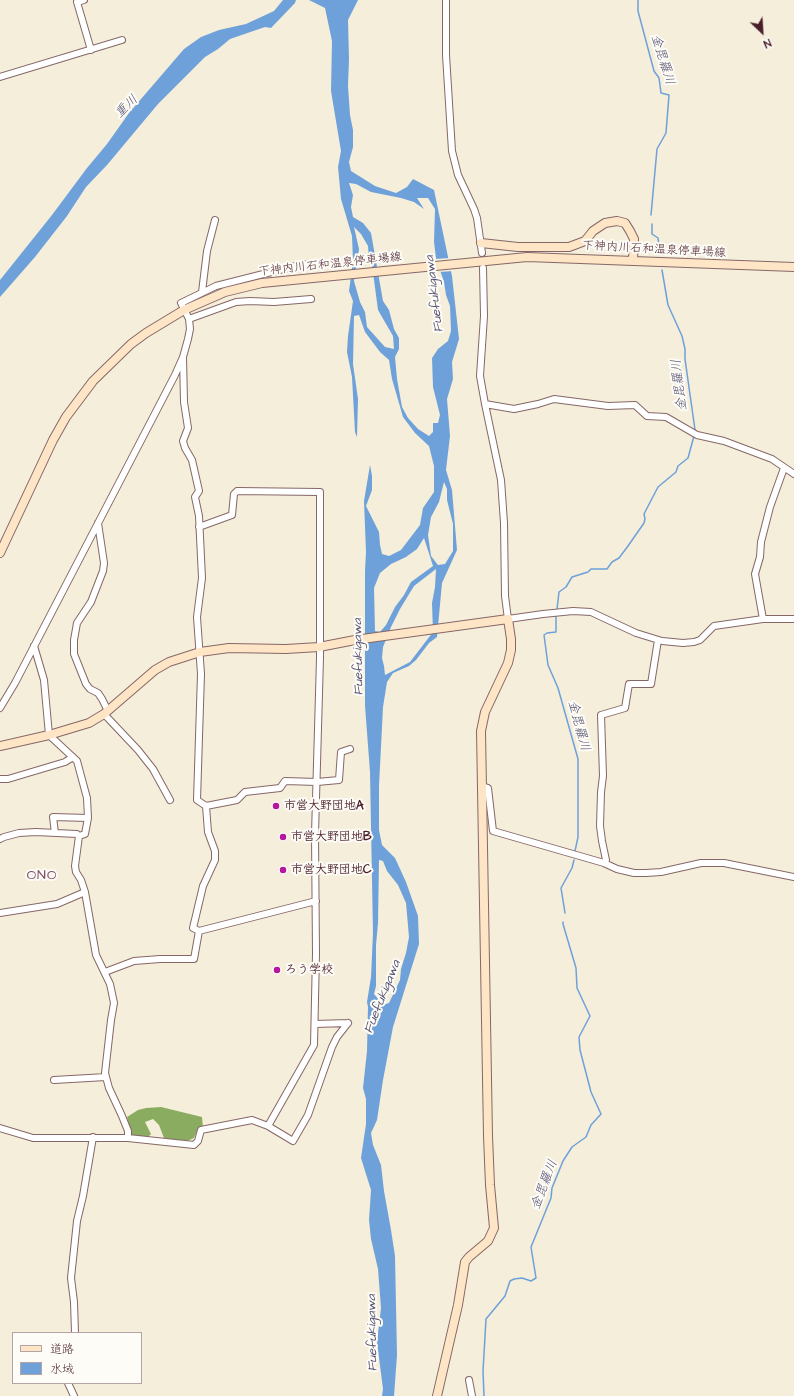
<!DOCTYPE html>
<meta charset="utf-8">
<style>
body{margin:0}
#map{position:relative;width:794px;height:1396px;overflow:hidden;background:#f5eeda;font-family:"Architects Daughter","Klee One",sans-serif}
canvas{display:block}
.legend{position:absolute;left:12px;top:1332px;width:130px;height:52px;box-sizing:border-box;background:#fdfcf7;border:1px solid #b5a4a5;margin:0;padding:5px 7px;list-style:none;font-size:12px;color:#4a1f2b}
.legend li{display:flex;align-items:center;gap:8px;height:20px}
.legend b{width:20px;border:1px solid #b5a4a5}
.north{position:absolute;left:742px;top:12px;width:40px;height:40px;-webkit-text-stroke:3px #fdfcf7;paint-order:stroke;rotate:155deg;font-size:11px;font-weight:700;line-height:16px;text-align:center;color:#4a1f2b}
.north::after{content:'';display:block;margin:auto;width:14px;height:18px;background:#4a1f2b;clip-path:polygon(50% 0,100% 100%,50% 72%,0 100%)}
</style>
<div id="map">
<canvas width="794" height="1396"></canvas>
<ul class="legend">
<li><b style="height:5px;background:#fde5c5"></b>道路</li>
<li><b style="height:11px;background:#6ea1da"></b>水域</li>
</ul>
<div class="north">N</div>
</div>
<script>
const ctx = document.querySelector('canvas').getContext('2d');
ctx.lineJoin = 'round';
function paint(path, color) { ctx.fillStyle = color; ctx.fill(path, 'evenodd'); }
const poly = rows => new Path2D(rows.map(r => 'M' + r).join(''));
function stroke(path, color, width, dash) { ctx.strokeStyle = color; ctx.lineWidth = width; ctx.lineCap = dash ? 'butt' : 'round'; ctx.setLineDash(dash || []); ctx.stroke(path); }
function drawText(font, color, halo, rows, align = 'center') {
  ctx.font = font + ' "Architects Daughter","Klee One",sans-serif'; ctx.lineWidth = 4; ctx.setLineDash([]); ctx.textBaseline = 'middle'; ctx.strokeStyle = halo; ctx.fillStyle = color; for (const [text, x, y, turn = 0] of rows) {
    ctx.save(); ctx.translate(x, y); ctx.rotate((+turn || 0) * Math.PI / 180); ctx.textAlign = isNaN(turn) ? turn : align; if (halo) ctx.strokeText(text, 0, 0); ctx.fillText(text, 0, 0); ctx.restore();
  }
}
paint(poly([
 [161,1107,202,1117,203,1128,198,1129,194,1138,185,1142,164,1138,159,1125,153,1119,145,1122,151,1134,148,1137,132,1135,127,1117,138,1110,146,1108]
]), '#8aac60');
paint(poly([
 [283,0,296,0,295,3,271,28,265,27,230,39,218,49,205,57,158,104,107,165,86,187,67,216,35,257,0,297,0,280,52,215,87,168,107,144,129,113,184,49,201,37,219,30,246,24,274,11],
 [309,0,358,0,348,20,349,59,348,86,350,115,353,130,353,147,349,162,351,171,375,186,396,193,407,187,413,179,434,190,452,276,459,339,452,362,453,379,447,399,450,436,446,470,452,490,457,550,442,583,437,637,429,643,416,660,409,666,393,673,387,682,383,707,379,786,379,830,382,845,395,858,406,882,418,916,419,944,393,1027,383,1080,377,1120,371,1133,373,1145,381,1165,384,1191,391,1230,395,1256,397,1355,394,1396,382,1396,383,1389,377,1342,381,1308,378,1269,371,1239,369,1220,371,1190,361,1158,366,1124,366,1099,363,1088,367,1051,368,1007,367,1002,371,977,373,933,370,772,365,706,365,571,366,552,364,501,370,465,372,476,372,490,366,506,379,532,380,545,382,554,389,556,401,550,420,525,423,508,434,492,434,466,429,446,415,433,403,417,392,379,389,360,380,352,365,332,359,315,354,316,353,364,358,399,357,437,355,432,352,377,347,352,348,336,353,301,349,291,353,261,352,236,341,199,338,167,341,151,331,91,332,41,325,8],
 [349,183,356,184,371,192,401,198,414,202,424,209,417,198,428,198,435,209,434,242,436,258,444,282,446,295,450,306,451,331,448,341,438,349,432,358,433,387,440,415,438,423,433,423,433,432,429,436,418,429,408,418,402,407,397,379,395,357,399,349,399,338,394,329,389,310,383,301,371,233,363,223,353,217,351,207,353,195],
 [354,227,361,234,368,246,369,259,372,265,378,310,393,336,394,349,385,347,367,327,365,312,360,302,354,281,359,249],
 [444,482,447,489,447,500,453,524,453,551,445,564,438,565,431,556,428,535,431,517,439,502],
 [424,538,433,566,411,582,404,595,395,607,386,625,380,632,375,631,374,588,380,573,391,564,406,557,417,549],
 [436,569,435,587,432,603,433,632,410,662,385,675,384,666,382,658,383,647,391,627,400,609,414,586],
 [379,860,383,861,387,871,398,885,406,903,409,937,406,953,401,969,400,980,389,1003,383,1005,374,994,376,986,376,945,378,923]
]), '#6ea1da');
paint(poly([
 [450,258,453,271,439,272,435,259]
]), '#f5eeda');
stroke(poly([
 [638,0,638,11,654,71,659,78,661,93,669,95,666,133,657,149,651,215],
 [652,224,652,234,658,238,660,252],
 [662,270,668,305,682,336,685,349,685,359,695,430],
 [557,609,559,592,566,587,572,577,588,572,591,569,607,569,612,562,619,558,628,546,644,523,645,519,644,514,658,487,676,472,678,466,688,458,694,436],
 [556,616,556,632,547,633,544,635,548,665,558,688,578,759,578,837,575,851],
 [565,913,561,888,572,868,574,860],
 [484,1396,483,1371,486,1319,505,1296,510,1281,514,1279,522,1278,531,1281,536,1278,531,1247,551,1198,552,1188,563,1161,572,1147,586,1137,591,1125,601,1114,591,1092,580,1050,579,1037,590,1016,577,988,576,968,563,924,563,922]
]), '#6ea1da', 1.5);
const street = poly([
 [84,0,77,2,91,50],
 [446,0,446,55,452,151,458,175,474,209,477,218,482,253],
 [0,77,122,40],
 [307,264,291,267,216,286,181,303,189,319,236,302,250,301,274,302,311,299],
 [483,268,484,316,480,376,485,404,501,480,504,523,505,596,508,619,543,614,573,611,591,612,636,633,662,641,683,643,694,642,700,640,714,626,763,619,794,619],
 [202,292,207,251,215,220],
 [485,404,514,409,538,404,554,399,608,406,635,405,647,416,666,417,697,435,724,441,772,459,794,474],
 [98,523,104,563,103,571,91,602,77,623,74,640,74,654,86,684,90,689,98,693,102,699,108,711],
 [199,527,232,515,234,494,237,491,320,492,320,658,315,834,316,954,314,1045,268,1126],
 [763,619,755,574,760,557,761,542,770,507,784,468],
 [34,646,44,680,49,735,77,761,87,798,88,818,85,834,79,836,75,866,76,872,81,880,85,892,96,955,110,984,114,1003,111,1020,105,1073,109,1088,122,1116,128,1131,128,1138],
 [0,708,15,683,175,375,183,357,188,339,190,329,189,319],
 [104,714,138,750,153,769,170,800],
 [0,779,8,779,65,762,73,757],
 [482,786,488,788,493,831,604,863,617,869,634,873,646,873,661,872,701,863,724,863,794,877],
 [206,806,237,800,245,792,280,788,285,781,317,782,339,780,341,752,350,749],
 [55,833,53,817,88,818],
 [0,839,4,837,19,833,36,832,77,834,79,836],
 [604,863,606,860,602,841,600,826,601,792,603,776,601,715,625,708,629,684,651,684,658,640],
 [0,913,57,904,85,892],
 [199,931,316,901],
 [105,972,134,961,160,959,194,959,199,931,193,928,203,886,215,860,215,851,208,832,206,806,197,800,201,674,197,617,202,578,199,516,195,497,199,491,192,460,185,448,183,441,188,428,184,402,183,357],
 [315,1024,348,1023],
 [54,1080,106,1077],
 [0,1128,33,1138,128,1138,194,1145,198,1141,201,1130,252,1120,268,1126,293,1141,308,1115,332,1047,337,1037,348,1023],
 [75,1333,74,1302,71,1278,77,1221,83,1196,93,1137],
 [469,1380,472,1396],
 [68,1383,74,1396]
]);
const secondary = poly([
 [481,243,518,247,569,247,585,241,593,231,605,223,617,221,625,223,630,231,634,239,633,260],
 [0,553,53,440,66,417,93,381,131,344,146,333,184,310,225,292,262,283,527,257,794,267],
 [0,746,49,735,89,723,104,714,155,670,169,662,200,652,229,648,286,649,319,647,355,640,508,619,511,639,511,650,508,663,485,712,481,731,488,1136,490,1185,494,1228,488,1241,469,1257,465,1262,458,1305,437,1396]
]);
stroke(street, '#866768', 8);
stroke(secondary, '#866768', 10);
stroke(street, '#fff', 6);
stroke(secondary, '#fde5c5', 8);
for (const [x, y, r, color] of [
 [276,806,4,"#b5179e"],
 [283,837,4,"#b5179e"],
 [283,870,4,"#b5179e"],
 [277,970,4,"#b5179e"]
]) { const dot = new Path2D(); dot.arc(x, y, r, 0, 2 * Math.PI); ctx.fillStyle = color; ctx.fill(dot); stroke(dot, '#fdfcf7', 1.5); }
drawText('12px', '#4a1f2b', '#fdfcf7', [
 ["下神内川石和温泉停車場線",654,250,3],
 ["下神内川石和温泉停車場線",330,265,-6]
]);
drawText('bold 12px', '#4a1f2b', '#fdfcf7', [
 ["市営大野団地A",284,806],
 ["市営大野団地B",291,837],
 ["市営大野団地C",291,870],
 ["ろう学校",285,970]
], 'left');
drawText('italic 13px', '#585371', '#fdfcf7', [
 ["金毘羅川",662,60,73],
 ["重川",127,107,-44],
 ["Fuefukigawa",435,294,-97],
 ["金毘羅川",680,385,-97],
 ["Fuefukigawa",359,657,-91],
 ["金毘羅川",578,726,75],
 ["Fuefukigawa",383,997,-68],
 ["金毘羅川",545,1185,-69],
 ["Fuefukigawa",373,1333,-91]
]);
ctx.letterSpacing = '1px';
drawText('14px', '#824f69', '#fdfcf7', [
 ["ONO",42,876]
]);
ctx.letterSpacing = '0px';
</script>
